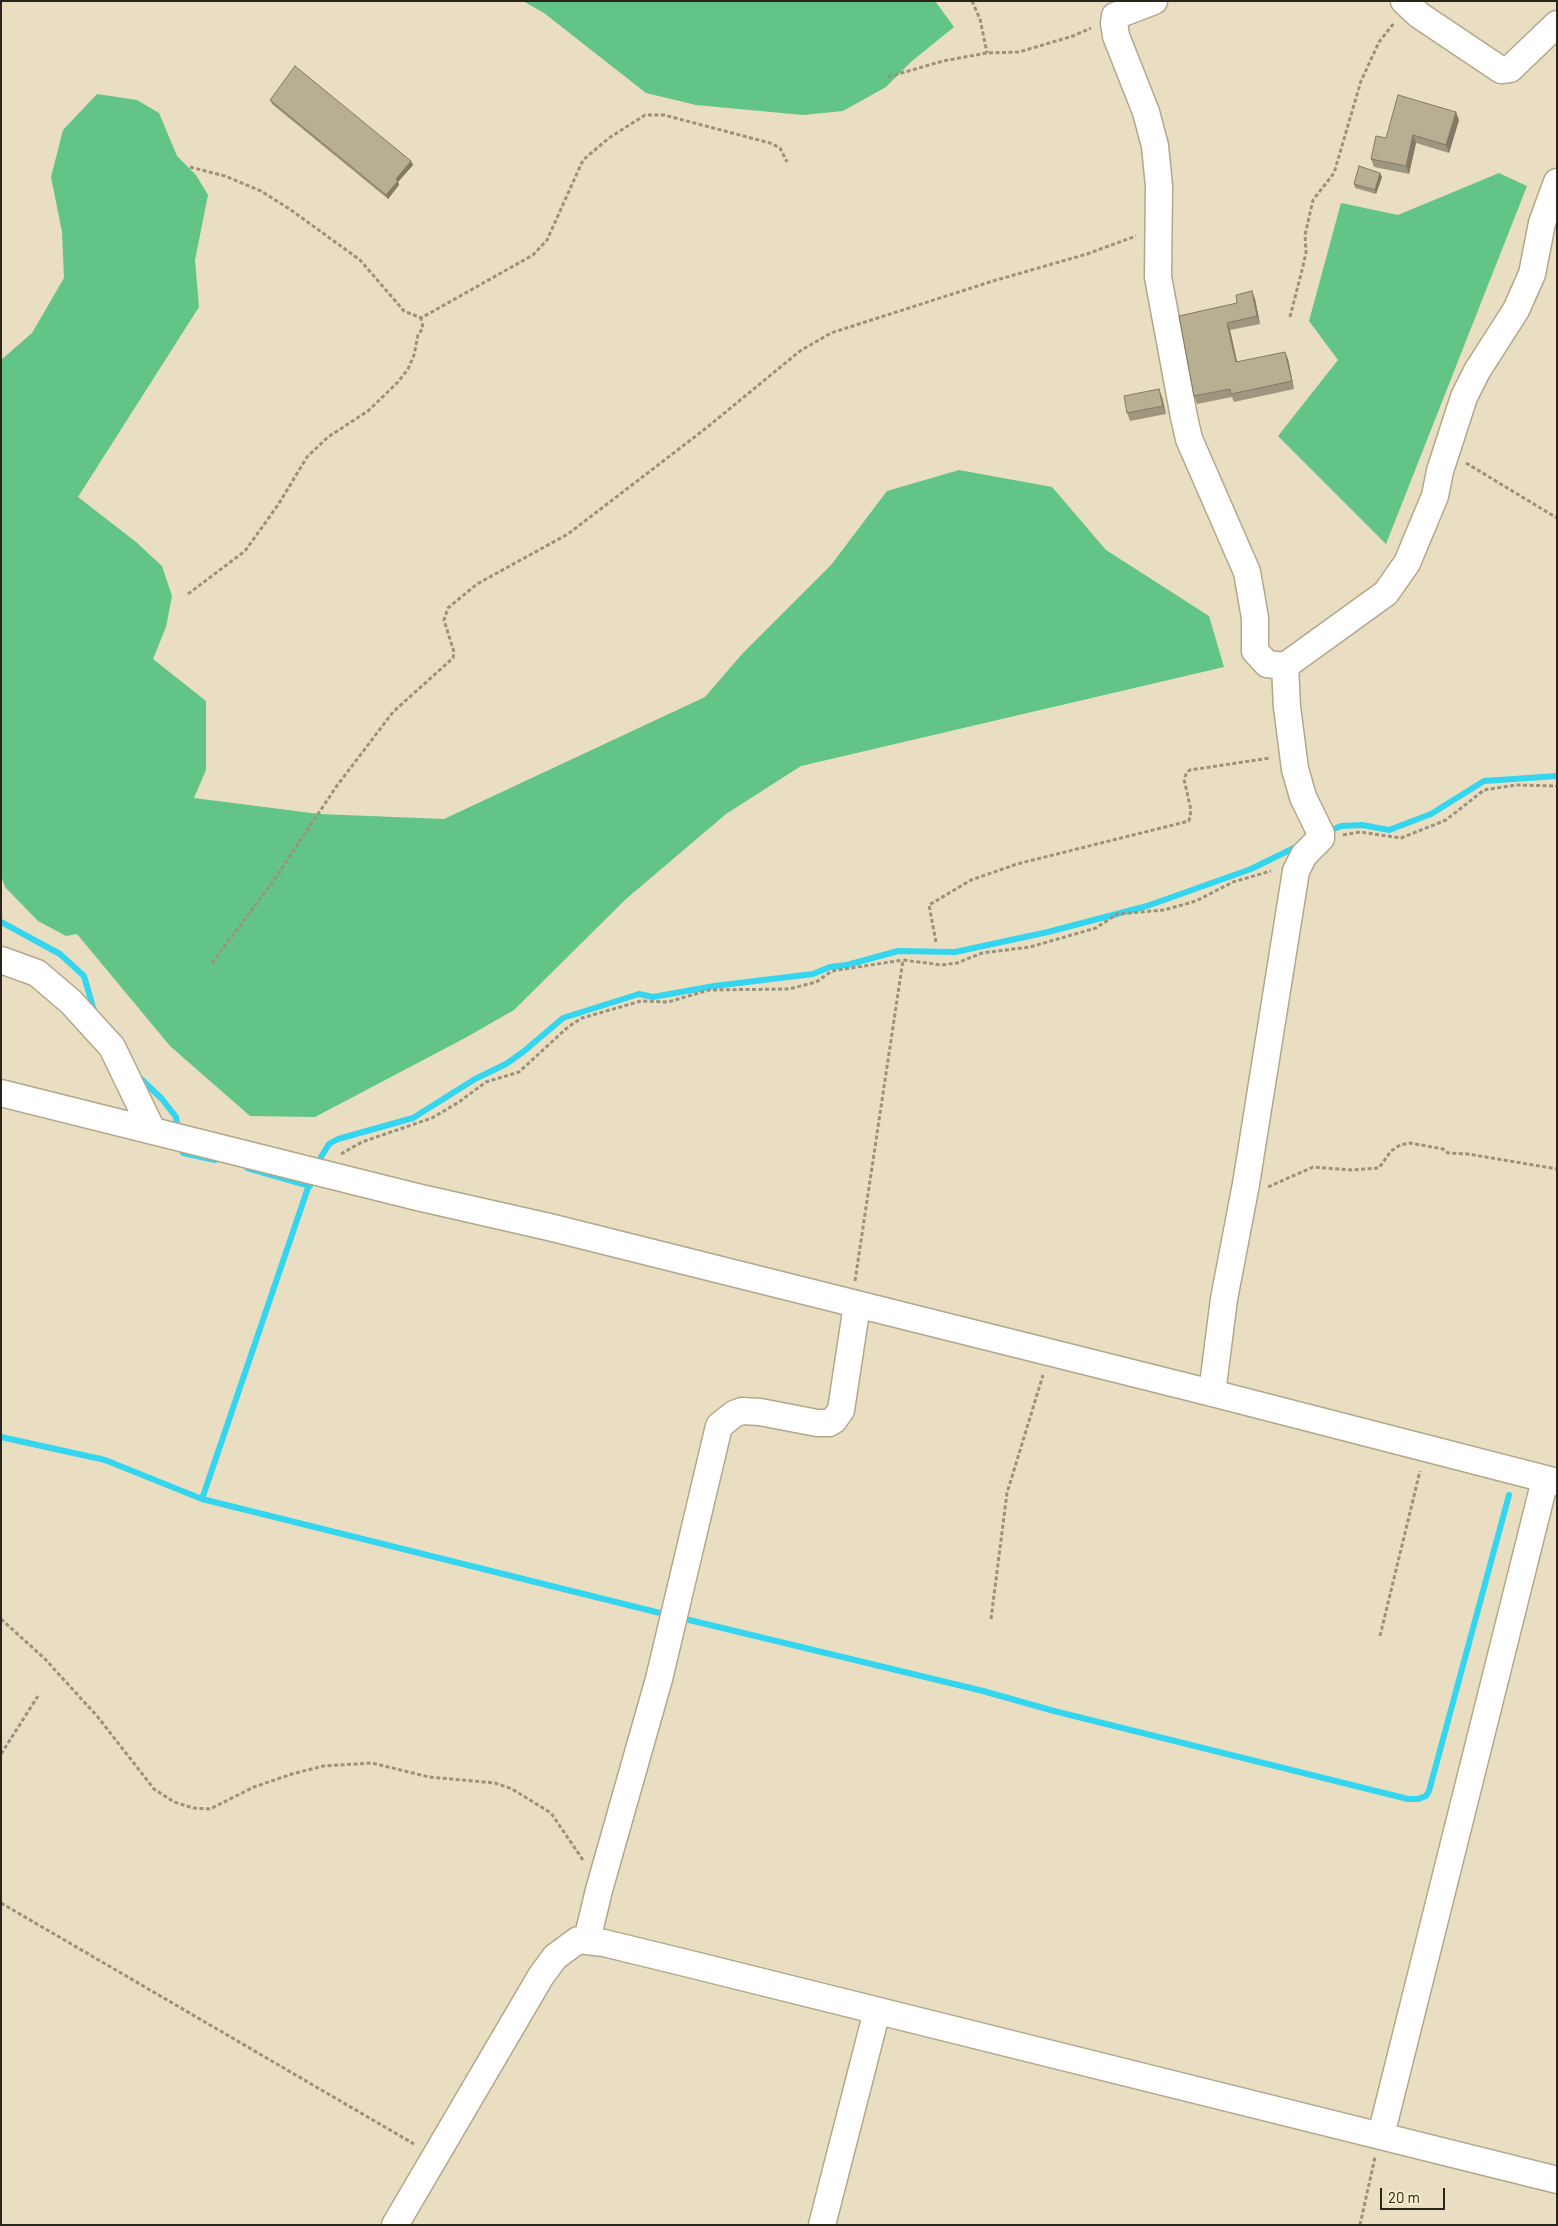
<!DOCTYPE html>
<style>
body{margin:0}
#map{position:relative;width:1558px;height:2226px;overflow:hidden;background:#e9dec1;font-family:Barlow,sans-serif}
canvas{display:block}
.frame{position:absolute;inset:0;border:2px solid #29251a;pointer-events:none}
.scale{position:absolute;left:1380px;top:2188px;width:65px;height:22px;box-sizing:border-box;border:2px solid #29251a;border-top:0;padding-left:6px;font-size:15px;line-height:18px;white-space:nowrap;color:#29251a;-webkit-text-stroke:4px #f6ecce;paint-order:stroke}
</style>
<div id="map">
<canvas width="1558" height="2226"></canvas>
<div class="frame"></div>
<div class="scale">20 m</div>
</div>
<script>
const ctx = document.querySelector('canvas').getContext('2d');
ctx.lineJoin = 'round';
function paint(path, color) { ctx.fillStyle = color; ctx.fill(path, 'evenodd'); }
const poly = rows => new Path2D(rows.map(r => 'M' + r).join(''));
function stroke(path, color, width, dash) { ctx.strokeStyle = color; ctx.lineWidth = width; ctx.lineCap = dash ? 'butt' : 'round'; ctx.setLineDash(dash || []); ctx.stroke(path); }
paint(poly([
 [523,1,935,1,954,27,912,61,886,87,843,111,803,115,696,105,646,93,544,13],
 [97,94,137,100,159,113,177,156,196,175,208,195,195,260,199,307,78,497,136,542,162,566,172,596,166,627,153,659,206,701,206,770,194,798,319,814,444,819,705,697,743,653,831,565,887,491,959,470,1052,487,1106,550,1209,616,1224,667,801,766,726,814,626,899,514,1010,465,1038,315,1117,250,1116,170,1046,77,934,66,936,38,921,5,887,1,876,1,360,32,333,64,278,62,232,51,177,63,130],
 [1499,173,1527,186,1386,544,1278,436,1338,360,1309,321,1341,203,1398,215]
]), '#62c487');
stroke(poly([
 [1327,832,1341,826,1362,825,1389,830,1431,814,1484,781,1557,776],
 [1,922,60,954,84,976,95,1014],
 [137,1075,162,1099,176,1117,178,1132],
 [180,1144,183,1153,215,1160],
 [316,1165,329,1144,338,1139,413,1118,475,1079,506,1064,523,1052,563,1018,639,994,653,997,714,986,813,974,830,967,847,965,898,951,955,952,1048,932,1147,906,1251,869,1300,845],
 [247,1168,310,1186],
 [1,1437,105,1460,202,1499,668,1615],
 [202,1499,312,1176],
 [681,1618,983,1691,1054,1711,1408,1799,1418,1799,1426,1796,1429,1791,1509,1495]
]), '#34d5ee', 6);
const minor = poly([
 [1154,1,1115,16,1114,23,1116,36,1146,112,1155,146,1159,186,1158,277,1184,417,1189,439,1247,572,1255,618,1255,651,1267,664,1285,666,1287,707,1295,769,1303,797,1321,834,1321,838,1304,855,1296,871,1246,1184,1224,1299,1212,1393],
 [1404,1,1419,15,1501,70,1510,69,1557,24],
 [1285,666,1386,593,1407,563,1435,496,1440,471,1464,397,1477,371,1516,310,1532,274,1542,223,1557,182],
 [1,960,37,973,71,1002,112,1047,152,1130],
 [1,1093,417,1197,549,1227,1212,1393,1557,1482],
 [587,1940,599,1890,659,1679,719,1426,734,1414,742,1411,760,1412,817,1423,829,1423,834,1420,841,1410,857,1305],
 [1381,2135,1545,1480],
 [395,2225,541,1976,555,1957,578,1940,604,1943,690,1964,1557,2180],
 [822,2225,877,2011]
]);
stroke(minor, '#b2a78b', 29);
stroke(poly([
 [972,1,980,19,987,53],
 [888,77,943,61,987,53,1019,52,1073,36,1091,28],
 [190,167,225,176,261,191,291,210,360,260,404,311,421,318,533,255,547,240,583,160,609,138,645,115,664,115,770,143,780,148,787,162],
 [1290,317,1302,270,1306,253,1305,235,1313,200,1334,173,1361,81,1379,42,1394,23],
 [1466,463,1557,518],
 [188,594,245,551,278,505,307,457,328,437,368,411,398,382,408,369,414,355,418,335,423,328,421,318],
 [1343,835,1360,832,1401,838,1446,820,1484,790,1516,785,1557,786],
 [936,942,929,905,971,880,1017,864,1189,821,1191,810,1184,779,1187,772,1190,770,1270,758],
 [212,963,272,883,336,787,393,712,453,658,454,652,444,620,448,608,477,584,568,534,705,429,800,351,831,333,993,281,1087,254,1136,236],
 [341,1154,362,1142,432,1118,459,1102,486,1082,519,1072,568,1027,582,1018,641,1001,668,1002,709,990,789,989,816,982,832,971,903,960],
 [1268,1187,1313,1167,1352,1170,1379,1168,1391,1151,1400,1145,1410,1143,1443,1149,1448,1153,1468,1154,1557,1169],
 [855,1281,903,960,942,965,957,963,982,953,1030,947,1096,928,1117,914,1164,910,1196,901,1233,882,1271,871],
 [1,1619,45,1659,97,1716,154,1789,174,1802,193,1808,210,1809,254,1787,292,1774,323,1766,372,1763,429,1777,495,1783,512,1789,551,1813,583,1860],
 [991,1619,1007,1493,1043,1375],
 [1380,1636,1420,1471],
 [1,1754,38,1696],
 [1,1903,414,2144],
 [1360,2225,1375,2157]
]), '#9a927c', 3, [4, 2.5]);
stroke(minor, '#fff', 26);
paint(poly([
 [270,100,411,161,413,165,398,182,399,185,388,199,272,104],
 [1459,120,1449,153,1416,143,1409,174,1374,167,1371,159,1386,138],
 [1380,173,1382,177,1376,194,1355,188,1354,184],
 [1255,299,1260,324,1230,330,1237,362,1288,359,1294,389,1234,402,1232,397,1197,404,1194,396,1179,316],
 [1162,397,1166,414,1130,421,1127,413]
]), '#9e967e');
paint(poly([
 [1456,112,1459,120,1449,153,1446,145],
 [1413,135,1416,143,1409,174,1406,166],
 [411,161,413,165,398,182,399,185,388,199,386,195,396,179],
 [1380,173,1382,177,1376,194,1375,190],
 [1252,291,1255,299,1260,324,1257,316],
 [1227,323,1230,330,1239,370,1236,362],
 [1285,352,1288,359,1294,389,1292,381],
 [1159,389,1162,397,1166,414,1163,406]
]), '#817a66');
const building = poly([
 [295,66,411,161,396,179,398,181,386,195,270,100,295,66],
 [1398,95,1456,112,1446,145,1413,135,1406,166,1371,159,1376,136,1386,138,1398,95],
 [1359,166,1380,173,1375,190,1354,184,1359,166],
 [1252,291,1257,316,1227,323,1236,362,1285,352,1292,381,1231,394,1230,389,1194,396,1179,316,1237,303,1236,295,1252,291],
 [1159,389,1163,406,1127,413,1124,396,1159,389]
]);
paint(building, '#b8ae92');
stroke(building, '#817a66', 1);
</script>
